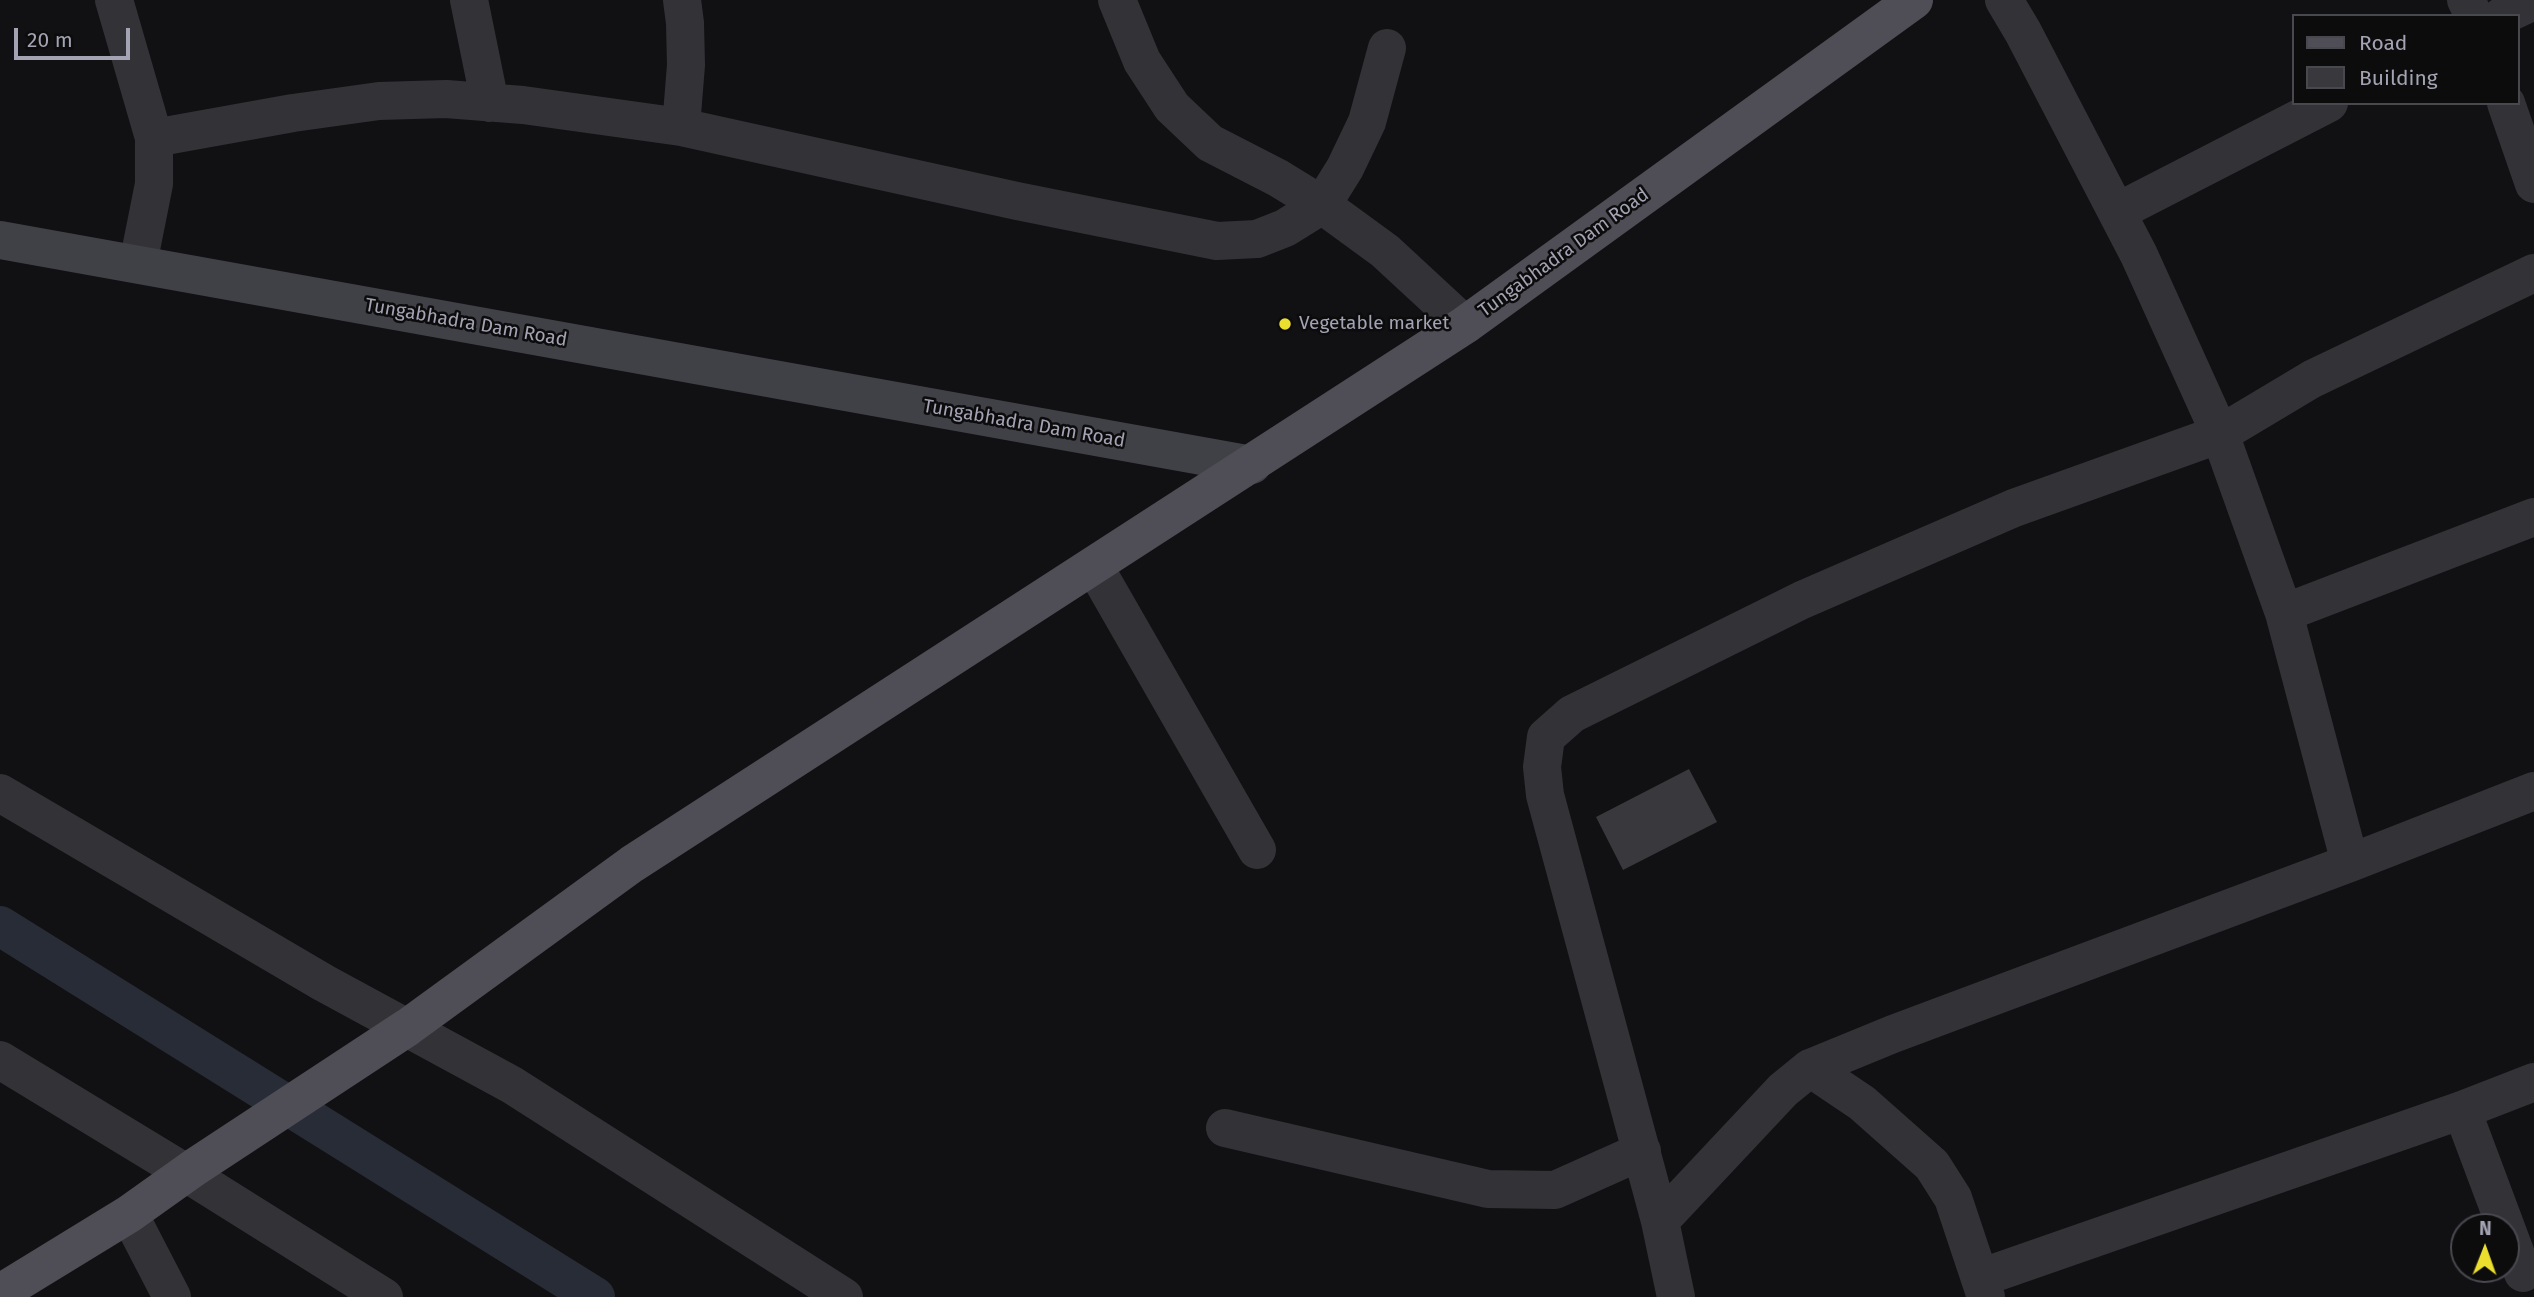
<!DOCTYPE html>
<style>
body{margin:0}
#map{position:relative;width:2534px;height:1297px;overflow:hidden;background:#111113;font-family:"Fira Sans",sans-serif}
canvas{display:block}
.legend{position:absolute;left:2292px;top:14px;width:228px;height:91px;box-sizing:border-box;background:#0c0c0d;border:2px solid #48484f;margin:0;padding:9px 12px;list-style:none;font-size:21px;color:#a3a3b3}
.legend li{display:flex;align-items:center;gap:14px;height:35px}
.legend b{width:35px;border:2px solid #48484f}
.north{position:absolute;left:2450px;top:1213px;width:70px;height:70px;box-sizing:border-box;background:#0c0c0d;border:2px solid #48484f;border-radius:50%;rotate:1deg;font-size:19px;font-weight:700;line-height:28px;text-align:center;color:#a3a3b3}
.north::after{content:'';display:block;margin:auto;width:24px;height:32px;background:#ecde2f;clip-path:polygon(50% 0,100% 100%,50% 72%,0 100%)}
.scale{position:absolute;left:14px;top:28px;width:116px;height:32px;box-sizing:border-box;border:4px solid #a3a3b3;border-top:0;padding-left:9px;font-size:21px;line-height:24px;white-space:nowrap;color:#a3a3b3;-webkit-text-stroke:5px #0c0c0d;paint-order:stroke}
</style>
<div id="map">
<canvas width="2534" height="1297"></canvas>
<ul class="legend">
<li><b style="height:9px;background:#4f4e56"></b>Road</li>
<li><b style="height:19px;background:#39383d"></b>Building</li>
</ul>
<div class="north">N</div>
<div class="scale">20 m</div>
</div>
<script>
const ctx = document.querySelector('canvas').getContext('2d');
ctx.lineJoin = 'round';
const poly = rows => new Path2D(rows.map(r => 'M' + r).join(''));
function stroke(path, color, width, dash) { ctx.strokeStyle = color; ctx.lineWidth = width; ctx.lineCap = dash ? 'butt' : 'round'; ctx.setLineDash(dash || []); ctx.stroke(path); }
function paint(path, color) { ctx.fillStyle = color; ctx.fill(path, 'evenodd'); }
function drawText(font, color, halo, rows, align = 'center') {
  ctx.font = font + ' "Fira Sans",sans-serif'; ctx.lineWidth = 5; ctx.setLineDash([]); ctx.textBaseline = 'middle'; ctx.strokeStyle = halo; ctx.fillStyle = color; for (const [text, x, y, turn = 0] of rows) {
    ctx.save(); ctx.translate(x, y); ctx.rotate((+turn || 0) * Math.PI / 180); ctx.textAlign = isNaN(turn) ? turn : align; if (halo) ctx.strokeText(text, 0, 0); ctx.fillText(text, 0, 0); ctx.restore();
  }
}
stroke(poly([
 [0,926,595,1297]
]), '#282c36', 40);
paint(poly([
 [1689,769,1717,822,1623,870,1596,817]
]), '#39383d');
stroke(poly([
 [114,0,154,138,154,184,138,264],
 [469,0,490,103],
 [1117,0,1142,61,1172,107,1210,143,1278,178,1322,205,1385,251,1465,325],
 [2004,0,2023,32,2139,255,2220,434,2284,613,2350,863],
 [2466,0,2474,16],
 [2502,16,2534,1],
 [2506,103,2534,184],
 [681,127,686,65,685,23,682,0],
 [154,138,293,113,379,101,446,99,523,105,681,127,1017,201,1217,241,1257,239,1285,228,1322,205,1345,168,1367,122,1387,48],
 [2117,212,2329,103],
 [1094,566,1257,850],
 [2284,613,2534,517],
 [0,793,324,983,512,1085,844,1297],
 [0,1060,186,1173,384,1297],
 [1810,1068,1862,1103,1932,1165,1953,1198,1986,1297],
 [2462,1110,2523,1273],
 [1225,1128,1488,1189,1555,1190,1642,1151],
 [129,1214,172,1297],
 [1660,1221,1783,1090,1810,1068,1893,1034,2350,863,2534,791],
 [1980,1278,2462,1110,2534,1082],
 [1676,1297,1660,1221,1545,795,1542,767,1546,737,1572,714,1802,600,2014,508,2220,434,2312,379,2534,273]
]), '#333237', 38);
stroke(poly([
 [0,240,1252,465]
]), '#404047', 38);
stroke(poly([
 [0,1293,129,1214,195,1167,408,1027,632,864,1465,325,1914,0]
]), '#4f4e56', 38);
for (const [x, y, r, color] of [
 [1285,324,7,"#ecde2f"]
]) { const dot = new Path2D(); dot.arc(x, y, r, 0, 2 * Math.PI); ctx.fillStyle = color; ctx.fill(dot); stroke(dot, '#0c0c0d', 2.5); }
drawText('19px', '#a3a3b3', '#0c0c0d', [
 ["Tungabhadra Dam Road",1564,253,-36],
 ["Tungabhadra Dam Road",466,323,10],
 ["Tungabhadra Dam Road",1024,424,10]
]);
drawText('19px', '#a3a3b3', '#0c0c0d', [
 ["Vegetable market",1299,324]
], 'left');
</script>
